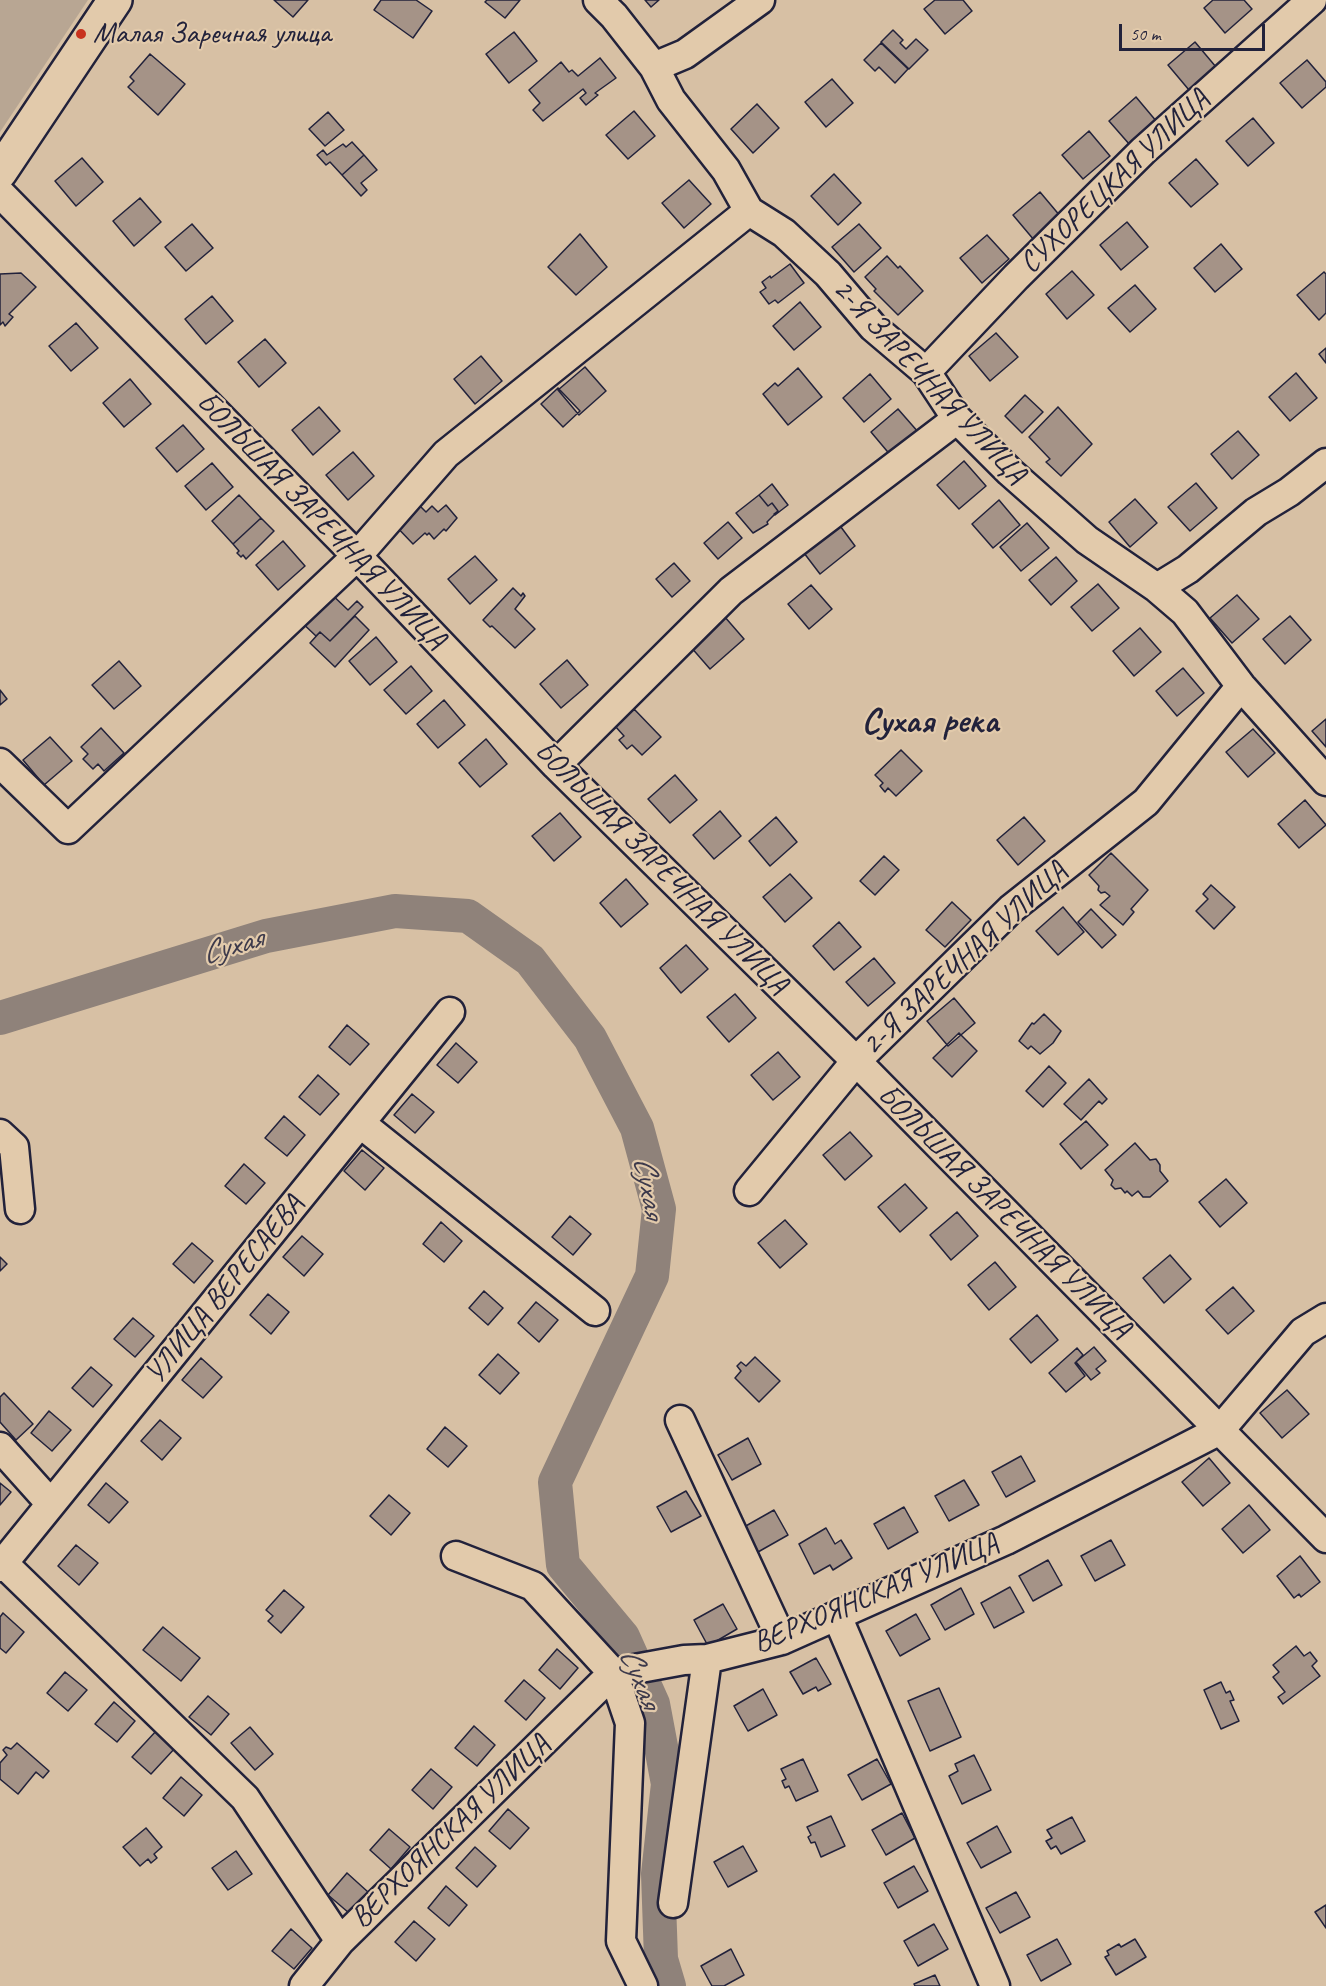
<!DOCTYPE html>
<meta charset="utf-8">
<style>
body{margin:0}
#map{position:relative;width:1326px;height:1986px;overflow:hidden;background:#d7c0a4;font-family:Caveat,sans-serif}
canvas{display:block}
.scale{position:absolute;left:1119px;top:24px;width:146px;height:27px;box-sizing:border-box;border:3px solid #22223b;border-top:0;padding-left:8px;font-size:18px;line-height:21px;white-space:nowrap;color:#22223b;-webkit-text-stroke:4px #e2caab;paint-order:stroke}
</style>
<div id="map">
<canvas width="1326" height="1986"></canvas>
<div class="scale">50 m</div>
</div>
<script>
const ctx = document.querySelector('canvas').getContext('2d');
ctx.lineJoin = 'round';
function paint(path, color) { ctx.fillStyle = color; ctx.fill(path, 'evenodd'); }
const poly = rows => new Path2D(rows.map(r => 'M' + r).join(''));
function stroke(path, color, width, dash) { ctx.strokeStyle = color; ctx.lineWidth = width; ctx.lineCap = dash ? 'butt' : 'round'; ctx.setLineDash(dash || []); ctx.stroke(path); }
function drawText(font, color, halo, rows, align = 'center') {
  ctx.font = font + ' Caveat,sans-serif'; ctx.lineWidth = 4.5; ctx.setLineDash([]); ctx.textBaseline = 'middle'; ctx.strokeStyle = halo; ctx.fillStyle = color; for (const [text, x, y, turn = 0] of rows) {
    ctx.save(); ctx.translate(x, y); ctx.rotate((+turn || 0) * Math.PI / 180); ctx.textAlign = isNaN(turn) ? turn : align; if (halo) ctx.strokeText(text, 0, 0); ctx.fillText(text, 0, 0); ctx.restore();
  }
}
paint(poly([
 [0,0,88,0,0,132]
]), '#b8a693');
stroke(poly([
 [0,1018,266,936,395,911,468,916,530,960,590,1038,637,1128,659,1209,652,1276,555,1482,563,1565,623,1637,653,1704,668,1784,658,1874,661,1959,669,1986]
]), '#8f827a', 34);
const building = poly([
 [274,0,308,0,293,17,274,0],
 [381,0,416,0,432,11,413,38,374,10,381,0],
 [487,0,520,0,505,18,485,2,487,0],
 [645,0,659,0,651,7,645,0],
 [935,0,963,0,972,11,945,34,924,9,935,0],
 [1213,0,1244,0,1252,9,1225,33,1204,8,1213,0],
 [893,30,903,40,900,43,906,49,916,39,928,50,909,69,881,42,893,30],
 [514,32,537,61,509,83,486,54,514,32],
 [1195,42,1216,67,1189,90,1168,65,1195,42],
 [881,43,908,69,895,83,879,67,875,71,864,60,881,43],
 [150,54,185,84,158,115,128,87,134,81,130,77,150,54],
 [600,58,616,78,595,93,598,95,586,105,580,98,586,93,583,89,543,121,533,110,540,103,529,90,561,62,569,72,572,70,578,76,600,58],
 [1307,60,1326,82,1326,87,1302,108,1280,83,1307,60],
 [832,79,853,103,826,127,805,102,832,79],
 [1136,97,1157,122,1130,145,1109,121,1136,97],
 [757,104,779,128,753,153,731,129,757,104],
 [634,111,655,136,628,159,606,135,634,111],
 [328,112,344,130,325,146,309,129,328,112],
 [1253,118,1274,143,1248,166,1226,141,1253,118],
 [1089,131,1110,156,1083,179,1062,155,1089,131],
 [352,142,364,155,342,175,330,162,326,165,317,155,323,150,327,155,343,144,346,147,352,142],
 [364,155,377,170,361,183,367,190,361,196,342,175,364,155],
 [82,158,103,182,76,206,55,181,82,158],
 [1196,159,1218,184,1191,207,1169,183,1196,159],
 [834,174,861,203,838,225,811,196,834,174],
 [689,180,711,204,684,228,662,203,689,180],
 [1040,192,1061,217,1034,240,1013,215,1040,192],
 [140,198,161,222,134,246,113,221,140,198],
 [1127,222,1148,247,1121,270,1100,245,1127,222],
 [192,224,213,248,186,271,165,247,192,224],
 [859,224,881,248,854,272,832,247,859,224],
 [580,234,607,267,576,295,548,267,580,234],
 [987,235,1009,259,982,283,960,258,987,235],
 [1221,244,1242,269,1215,292,1194,268,1221,244],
 [887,256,898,268,900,266,923,291,898,315,874,291,876,289,865,277,887,256],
 [790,264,804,283,778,303,775,300,769,304,760,292,766,288,762,282,770,276,771,278,790,264],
 [1072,271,1094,295,1067,319,1046,294,1072,271],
 [1324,272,1326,274,1326,313,1319,320,1297,295,1324,272],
 [21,273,36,287,9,314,13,317,5,326,3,322,0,325,0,274,21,273],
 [1135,285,1156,309,1130,332,1108,308,1135,285],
 [212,296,233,321,206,344,185,319,212,296],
 [800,302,821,327,794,350,773,326,800,302],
 [76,323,98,348,71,371,49,346,76,323],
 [996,333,1018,357,990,381,969,356,996,333],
 [265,339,286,363,259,387,238,362,265,339],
 [1326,348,1326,363,1319,354,1326,348],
 [481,356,502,381,475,404,454,379,481,356],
 [585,367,606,391,579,415,558,390,585,367],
 [798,368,822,397,788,425,763,394,775,383,778,386,798,368],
 [1296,373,1317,398,1290,421,1269,397,1296,373],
 [870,374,891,399,864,422,843,398,870,374],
 [130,379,151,404,124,427,103,403,130,379],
 [558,388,580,411,563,427,541,404,558,388],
 [1025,395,1043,412,1022,433,1005,416,1025,395],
 [319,407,340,431,313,455,292,430,319,407],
 [1058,407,1092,444,1061,476,1046,462,1050,459,1029,437,1058,407],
 [898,409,919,433,892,457,871,432,898,409],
 [183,425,204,449,177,472,156,448,183,425],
 [1238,431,1259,455,1232,479,1211,454,1238,431],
 [353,452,374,476,348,500,326,475,353,452],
 [964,461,986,486,959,509,937,485,964,461],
 [212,463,233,487,206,510,185,486,212,463],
 [1196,483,1217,508,1190,531,1168,507,1196,483],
 [772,484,788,505,775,515,774,514,778,511,772,503,768,506,759,495,772,484],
 [239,495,261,518,233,544,212,521,239,495],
 [759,495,768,506,772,503,778,511,767,522,768,524,753,533,736,513,759,495],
 [1135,499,1157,523,1130,547,1109,522,1135,499],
 [999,500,1020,525,993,548,972,524,999,500],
 [415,501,426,512,432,506,438,512,446,505,457,518,446,531,444,529,434,539,429,533,427,535,425,533,413,544,392,522,415,501],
 [261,518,274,531,246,559,243,555,241,557,237,553,239,551,233,544,261,518],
 [728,522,742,538,718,559,704,543,728,522],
 [838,523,855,546,820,574,804,553,808,550,806,548,838,523],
 [1027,523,1049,548,1021,571,1000,547,1027,523],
 [283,541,305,566,278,590,256,565,283,541],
 [475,556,497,580,470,604,448,579,475,556],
 [1056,557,1077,581,1051,605,1029,580,1056,557],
 [674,563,690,581,672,597,656,579,674,563],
 [1098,584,1119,608,1092,631,1071,607,1098,584],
 [811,585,832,609,809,629,788,604,811,585],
 [325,588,348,610,357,601,363,607,330,641,320,632,316,636,297,618,325,588],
 [513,588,521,596,523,593,525,596,515,609,535,629,515,648,492,626,490,627,483,620,513,588],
 [1237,595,1259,619,1232,643,1210,618,1237,595],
 [355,616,369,630,335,667,310,643,320,632,330,641,355,616],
 [724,616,744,639,710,669,690,646,724,616],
 [1290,616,1311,640,1285,664,1263,639,1290,616],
 [1140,628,1161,652,1134,676,1113,651,1140,628],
 [376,637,397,662,370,685,349,661,376,637],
 [567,660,588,685,561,708,540,684,567,660],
 [119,661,141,686,114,709,92,685,119,661],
 [411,666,432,691,406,714,384,690,411,666],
 [1183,668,1204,693,1177,716,1156,691,1183,668],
 [0,690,7,699,0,705,0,690],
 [444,700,465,725,438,748,417,724,444,700],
 [634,709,661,737,642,755,632,745,627,749,619,740,624,736,615,726,634,709],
 [1326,719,1326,747,1312,731,1326,719],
 [101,728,124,753,104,771,98,764,93,769,83,759,88,754,81,747,101,728],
 [1253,729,1275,753,1248,777,1226,752,1253,729],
 [50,737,72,761,44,785,23,760,50,737],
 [486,739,507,764,480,787,459,763,486,739],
 [901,750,922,771,896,796,888,788,885,792,880,786,883,783,875,775,901,750],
 [675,775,697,800,670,823,648,799,675,775],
 [1305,800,1326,825,1299,848,1278,824,1305,800],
 [720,811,741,836,714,859,693,835,720,811],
 [560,813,581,837,554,861,532,836,560,813],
 [776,817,797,842,770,866,749,841,776,817],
 [1024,817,1045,841,1018,865,997,840,1024,817],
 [1111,853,1148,890,1131,909,1134,912,1123,925,1100,905,1110,896,1105,892,1101,893,1098,890,1099,886,1089,875,1111,853],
 [884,856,899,870,875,895,860,881,884,856],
 [790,874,812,898,785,922,763,897,790,874],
 [626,879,648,904,621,927,600,903,626,879],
 [1211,885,1235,907,1214,929,1196,911,1208,899,1203,894,1211,885],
 [952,902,971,920,945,947,926,930,952,902],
 [1063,907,1084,932,1058,955,1036,931,1063,907],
 [1091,909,1116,935,1102,948,1078,922,1091,909],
 [839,922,861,947,834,970,813,946,839,922],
 [686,945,708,969,681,993,660,968,686,945],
 [874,958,895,983,868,1006,846,982,874,958],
 [735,994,756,1018,729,1042,707,1017,735,994],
 [954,998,975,1023,948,1046,927,1021,954,998],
 [1044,1014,1061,1031,1053,1043,1040,1054,1031,1046,1028,1049,1019,1041,1032,1023,1034,1024,1044,1014],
 [347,1025,369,1044,350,1065,329,1047,347,1025],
 [959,1033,977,1051,952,1077,933,1058,959,1033],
 [456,1043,477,1062,458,1083,437,1065,456,1043],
 [778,1052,800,1077,773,1100,751,1075,778,1052],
 [1049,1066,1066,1083,1043,1107,1026,1091,1049,1066],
 [318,1075,339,1094,320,1115,299,1097,318,1075],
 [1089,1079,1107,1099,1102,1104,1099,1101,1081,1120,1064,1104,1089,1079],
 [412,1094,434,1112,415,1133,394,1115,412,1094],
 [284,1116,305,1135,287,1156,265,1138,284,1116],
 [1086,1121,1108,1145,1081,1169,1060,1144,1086,1121],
 [850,1132,872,1156,845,1180,823,1155,850,1132],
 [1135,1143,1150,1160,1156,1159,1160,1165,1160,1171,1168,1181,1150,1197,1143,1197,1138,1191,1132,1196,1127,1191,1125,1193,1121,1188,1115,1189,1111,1185,1113,1180,1105,1170,1135,1143],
 [362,1150,384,1168,365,1190,344,1171,362,1150],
 [244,1164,265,1183,246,1204,225,1186,244,1164],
 [1226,1179,1247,1203,1220,1227,1199,1202,1226,1179],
 [905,1184,927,1208,900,1232,878,1207,905,1184],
 [957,1212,978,1236,951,1260,930,1235,957,1212],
 [570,1216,591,1234,573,1255,552,1237,570,1216],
 [785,1220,807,1244,780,1268,758,1243,785,1220],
 [441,1222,462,1241,444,1262,423,1244,441,1222],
 [302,1236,323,1254,304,1276,283,1257,302,1236],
 [192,1243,213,1261,194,1283,173,1264,192,1243],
 [1170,1255,1191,1279,1164,1303,1143,1278,1170,1255],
 [0,1257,7,1264,0,1271,0,1257],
 [995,1262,1016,1287,989,1310,968,1285,995,1262],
 [1233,1287,1254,1311,1228,1334,1206,1310,1233,1287],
 [484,1291,503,1308,488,1325,469,1308,484,1291],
 [268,1294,289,1312,271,1334,250,1315,268,1294],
 [536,1302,558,1320,539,1342,518,1323,536,1302],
 [1037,1315,1058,1340,1031,1363,1010,1339,1037,1315],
 [133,1318,154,1336,135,1357,114,1339,133,1318],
 [1094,1347,1106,1361,1096,1369,1100,1373,1091,1380,1076,1362,1094,1347],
 [1077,1348,1083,1355,1075,1363,1085,1376,1066,1392,1049,1373,1077,1348],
 [498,1354,519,1373,500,1394,479,1375,498,1354],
 [755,1357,780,1381,759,1402,735,1378,741,1371,737,1366,741,1362,746,1366,755,1357],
 [201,1358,222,1377,203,1398,182,1380,201,1358],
 [91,1367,112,1385,93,1407,72,1388,91,1367],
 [1287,1390,1309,1414,1282,1438,1260,1413,1287,1390],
 [4,1393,33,1424,16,1440,0,1422,0,1397,4,1393],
 [49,1411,71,1430,52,1451,31,1433,49,1411],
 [160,1420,181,1438,162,1460,141,1441,160,1420],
 [445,1427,467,1446,448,1467,427,1449,445,1427],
 [748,1438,761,1464,732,1480,718,1455,748,1438],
 [1021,1456,1035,1481,1006,1497,992,1472,1021,1456],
 [1209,1458,1230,1483,1203,1506,1182,1482,1209,1458],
 [964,1480,979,1505,949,1521,935,1496,964,1480],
 [0,1483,11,1492,0,1505,0,1483],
 [106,1483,128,1502,109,1523,88,1505,106,1483],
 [686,1491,701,1516,671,1532,657,1507,686,1491],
 [389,1495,410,1513,391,1535,370,1516,389,1495],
 [1249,1505,1270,1530,1243,1553,1222,1529,1249,1505],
 [904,1507,918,1532,888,1549,874,1524,904,1507],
 [774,1510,788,1535,758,1552,744,1527,774,1510],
 [826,1528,835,1544,841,1540,852,1558,833,1570,830,1565,814,1574,799,1544,826,1528],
 [1111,1540,1125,1565,1095,1581,1081,1556,1111,1540],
 [76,1545,98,1563,79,1585,58,1566,76,1545],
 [1300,1556,1320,1582,1301,1597,1299,1594,1294,1598,1277,1576,1300,1556],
 [1048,1560,1062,1585,1033,1601,1019,1576,1048,1560],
 [1010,1587,1024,1612,994,1628,981,1603,1010,1587],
 [961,1588,974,1614,945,1630,931,1605,961,1588],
 [284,1590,304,1607,281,1633,268,1621,273,1616,266,1610,284,1590],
 [723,1604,737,1629,708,1646,694,1620,723,1604],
 [3,1613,24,1632,6,1653,0,1648,0,1617,3,1613],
 [916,1614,930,1639,900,1656,886,1631,916,1614],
 [163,1627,200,1658,181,1681,143,1650,163,1627],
 [1296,1646,1304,1656,1310,1652,1317,1661,1312,1666,1320,1676,1283,1704,1278,1697,1285,1692,1273,1677,1279,1672,1273,1665,1296,1646],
 [557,1649,578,1668,560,1689,539,1670,557,1649],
 [816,1658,831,1684,818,1691,816,1687,803,1694,790,1672,816,1658],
 [65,1672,87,1690,68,1711,47,1693,65,1672],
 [524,1680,545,1698,526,1720,505,1701,524,1680],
 [1221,1682,1226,1693,1230,1691,1234,1700,1230,1701,1239,1721,1221,1729,1204,1690,1221,1682],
 [939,1688,961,1737,930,1751,908,1701,939,1688],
 [763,1689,777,1715,748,1731,734,1706,763,1689],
 [208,1696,229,1714,211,1735,189,1717,208,1696],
 [114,1702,135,1721,117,1742,95,1724,114,1702],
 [474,1726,495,1745,477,1766,455,1748,474,1726],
 [250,1727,273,1754,255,1770,231,1743,250,1727],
 [157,1730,176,1747,151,1774,132,1757,157,1730],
 [17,1743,49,1771,43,1778,36,1772,18,1794,0,1779,0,1763,7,1755,3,1750,6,1747,11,1749,17,1743],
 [974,1755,991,1790,962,1804,949,1776,958,1771,955,1764,974,1755],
 [803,1759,818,1791,796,1801,789,1786,785,1788,782,1781,786,1779,781,1769,803,1759],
 [877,1759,891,1784,862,1800,848,1775,877,1759],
 [431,1769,452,1787,433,1809,412,1790,431,1769],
 [181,1777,202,1795,184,1816,163,1798,181,1777],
 [508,1809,529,1828,510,1849,489,1831,508,1809],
 [902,1813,915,1838,886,1855,872,1830,902,1813],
 [831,1816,845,1846,821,1857,815,1842,811,1843,808,1837,811,1835,807,1827,831,1816],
 [1072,1817,1085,1841,1061,1854,1056,1846,1051,1849,1046,1841,1052,1838,1047,1830,1072,1817],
 [997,1826,1011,1852,981,1868,967,1843,997,1826],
 [146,1828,162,1847,154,1854,157,1858,151,1863,148,1859,140,1866,123,1847,146,1828],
 [389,1829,410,1847,391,1869,370,1850,389,1829],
 [743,1846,757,1871,728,1887,714,1862,743,1846],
 [475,1847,496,1866,477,1887,456,1868,475,1847],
 [236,1851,252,1874,228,1890,212,1868,236,1851],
 [914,1866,928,1891,898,1908,884,1883,914,1866],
 [347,1873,368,1892,349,1913,328,1895,347,1873],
 [446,1886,467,1905,449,1926,428,1908,446,1886],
 [1016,1892,1030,1917,1000,1933,986,1908,1016,1892],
 [1326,1905,1326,1928,1315,1912,1326,1905],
 [414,1921,435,1939,416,1961,395,1942,414,1921],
 [934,1924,948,1949,918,1966,904,1941,934,1924],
 [291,1929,312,1948,294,1969,272,1951,291,1929],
 [1057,1939,1071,1964,1041,1981,1027,1955,1057,1939],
 [1135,1939,1146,1957,1116,1975,1105,1957,1109,1955,1107,1951,1119,1944,1121,1947,1135,1939],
 [731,1949,744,1975,724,1986,712,1986,701,1966,731,1949],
 [935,1975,940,1986,915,1986,914,1984,935,1975]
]);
paint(building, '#a59387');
stroke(building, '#22223b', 1.5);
const minor = poly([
 [598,0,614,16,654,67,671,100,726,170,749,211,784,233,828,274,873,327,926,372,957,419,1010,472,1087,540,1157,588,1185,612,1241,686,1326,781],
 [654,67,685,54,760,0],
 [0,193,357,556,556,765,856,1061,1326,1538],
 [926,372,1016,277,1143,151,1312,0],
 [1157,588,1188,569,1256,512,1289,492,1326,463],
 [0,763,68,829,357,556,446,454,749,211],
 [556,765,731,591,957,419],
 [360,1123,595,1311],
 [0,1134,14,1147,20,1209],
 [749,1191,856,1061,1011,909,1146,802,1241,686],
 [680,1420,782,1640],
 [0,1447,51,1504],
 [456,1556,533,1586,613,1673,630,1723,621,1941,643,1986],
 [3,1563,245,1798,340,1941],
 [0,1567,450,1012],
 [837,1616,995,1986],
 [673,1903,707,1659],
 [304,1986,340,1941,613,1673,684,1660,707,1659,782,1640,1006,1540,1220,1430,1303,1332,1326,1318]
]);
const major = poly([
 [0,172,115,0]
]);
stroke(minor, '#22223b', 33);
stroke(major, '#22223b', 38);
stroke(minor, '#e2caab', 28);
stroke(major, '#e2caab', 33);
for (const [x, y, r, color] of [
 [81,34,6,"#c8321e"]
]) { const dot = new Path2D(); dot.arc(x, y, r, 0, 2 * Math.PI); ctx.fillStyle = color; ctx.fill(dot); stroke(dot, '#e2caab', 2); }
drawText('30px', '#22223b', '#e2caab', [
 ["Малая Заречная улица",93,34]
], 'left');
drawText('30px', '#22223b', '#e2caab', [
 ["СУХОРЕЦКАЯ УЛИЦА",1115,182,-44],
 ["2-Я ЗАРЕЧНАЯ УЛИЦА",929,382,47],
 ["БОЛЬШАЯ ЗАРЕЧНАЯ УЛИЦА",321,521,46],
 ["БОЛЬШАЯ ЗАРЕЧНАЯ УЛИЦА",661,868,45],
 ["2-Я ЗАРЕЧНАЯ УЛИЦА",965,959,-43],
 ["БОЛЬШАЯ ЗАРЕЧНАЯ УЛИЦА",1004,1212,45],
 ["УЛИЦА ВЕРЕСАЕВА",225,1290,-51],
 ["ВЕРХОЯНСКАЯ УЛИЦА",876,1594,-23],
 ["ВЕРХОЯНСКАЯ УЛИЦА",451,1832,-44]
]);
drawText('italic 32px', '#3d3a4b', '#e2caab', [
 ["Сухая",232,947,-16],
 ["Сухая",648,1187,80],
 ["Сухая",639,1678,68]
]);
drawText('bold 36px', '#22223b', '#e2caab', [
 ["Сухая река",930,723]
]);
</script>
